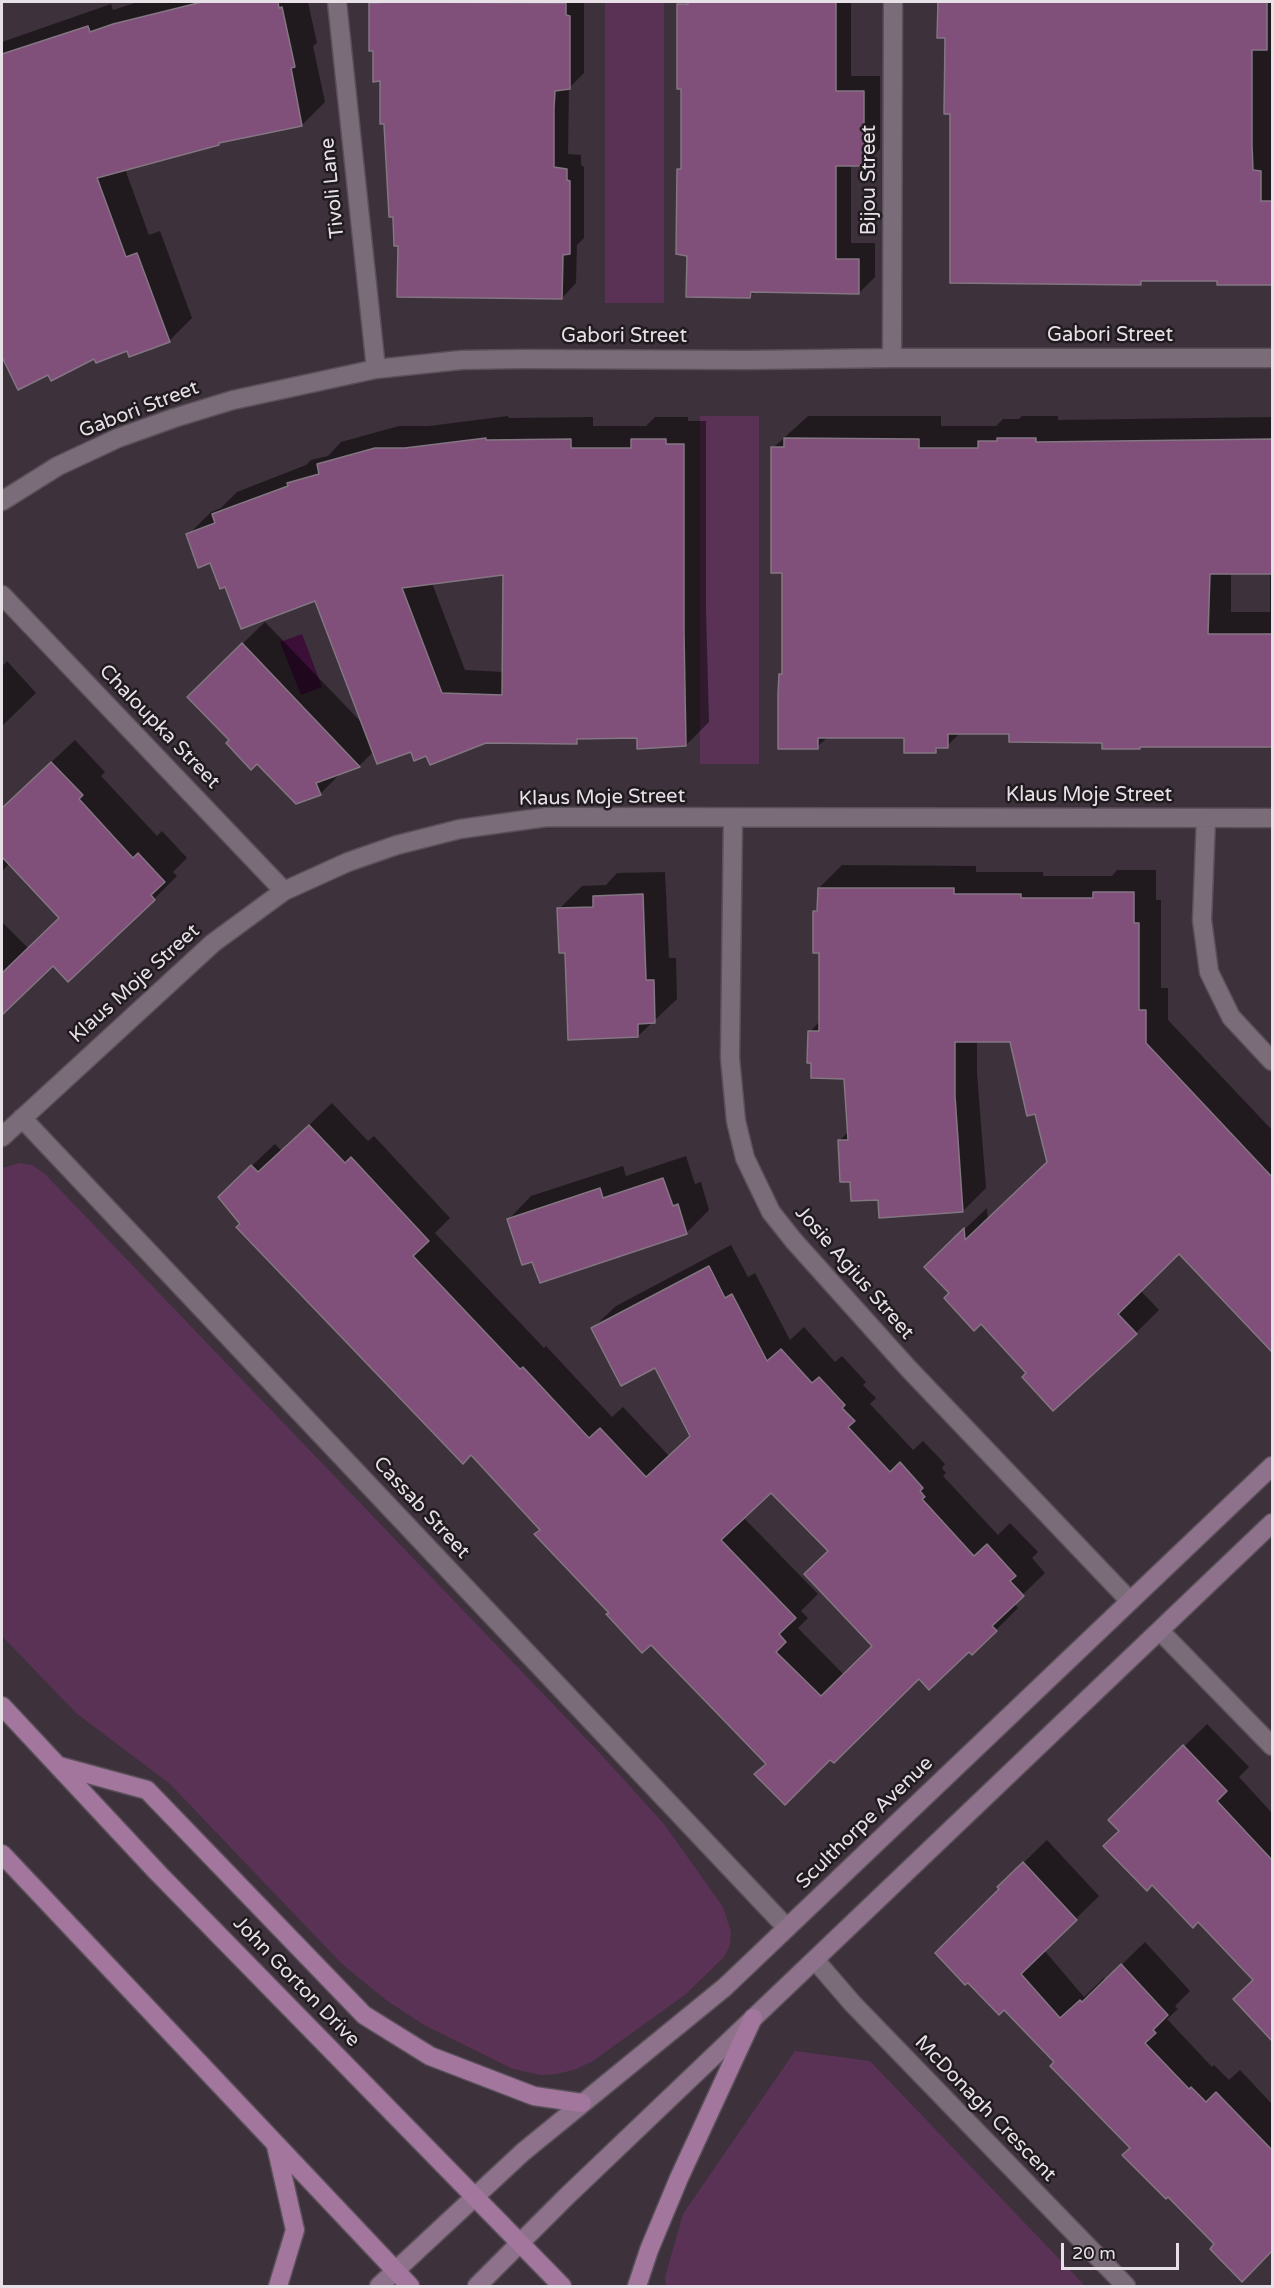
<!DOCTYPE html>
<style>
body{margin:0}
#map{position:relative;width:1274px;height:2288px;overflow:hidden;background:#3d313b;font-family:"Varela Round",sans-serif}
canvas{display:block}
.frame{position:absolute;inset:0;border:3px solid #e8e0e7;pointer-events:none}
.scale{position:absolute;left:1061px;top:2243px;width:118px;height:27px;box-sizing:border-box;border:3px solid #e8e0e7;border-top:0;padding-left:8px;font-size:18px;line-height:21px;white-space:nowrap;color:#e8e0e7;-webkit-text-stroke:4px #201b1f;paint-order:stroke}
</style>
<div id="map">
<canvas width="1274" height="2288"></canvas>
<div class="frame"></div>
<div class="scale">20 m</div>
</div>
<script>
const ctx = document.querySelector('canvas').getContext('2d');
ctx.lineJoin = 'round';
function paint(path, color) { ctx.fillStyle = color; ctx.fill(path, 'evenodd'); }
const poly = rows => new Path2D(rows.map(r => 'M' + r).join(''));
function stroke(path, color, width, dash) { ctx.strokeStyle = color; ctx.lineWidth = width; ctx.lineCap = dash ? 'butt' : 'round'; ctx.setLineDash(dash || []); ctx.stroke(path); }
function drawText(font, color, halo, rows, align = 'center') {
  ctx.font = font + ' "Varela Round",sans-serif'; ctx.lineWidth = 5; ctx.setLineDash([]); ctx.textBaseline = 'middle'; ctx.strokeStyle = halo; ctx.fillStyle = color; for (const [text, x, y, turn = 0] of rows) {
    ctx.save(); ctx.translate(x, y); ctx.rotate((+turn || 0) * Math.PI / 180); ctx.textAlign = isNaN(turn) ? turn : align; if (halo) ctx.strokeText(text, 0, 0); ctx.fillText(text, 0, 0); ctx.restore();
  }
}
paint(poly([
 [605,2,664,2,664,303,605,303],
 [700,416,759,416,759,764,700,764],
 [20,1163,32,1165,44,1173,597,1750,664,1824,723,1907,731,1932,730,1945,724,1957,686,1994,593,2061,574,2070,556,2074,541,2075,513,2069,424,2025,386,2000,342,1964,170,1784,76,1713,2,1636,2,1168],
 [795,2051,870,2061,1085,2286,666,2286,665,2277,683,2214]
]), '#5a3256');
paint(poly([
 [302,634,322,687,301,695,280,642]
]), '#3b0f38');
paint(poly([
 [138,2,308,2,317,43,313,46,325,102,302,125,221,141,219,144,125,169,149,235,160,231,192,318,169,341,95,356,49,373,19,388,2,353,3,344,2,340,2,42,111,4,113,10],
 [372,2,584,2,584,73,569,88,568,154,581,155,581,165,584,167,584,238,577,245,576,283,562,298,399,245,381,80,374,50,370,4],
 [681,2,851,2,851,76,880,76,880,149,864,165,851,165,851,243,875,243,875,277,859,293,756,291,750,296,689,254,679,169,683,165,683,88,679,4],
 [939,2,1272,2,1272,284,1219,283,1219,280,1145,280,1141,284,951,112,946,36,939,36],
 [508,416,509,418,593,417,593,426,646,426,655,417,688,417,688,421,706,421,706,609,709,722,686,745,638,736,582,737,576,743,486,741,427,754,411,750,374,751,359,766,341,773,320,794,257,762,231,740,211,674,265,622,364,725,316,599,226,585,211,561,188,535,211,512,221,508,237,492,306,465,311,460,328,456,341,442,399,426,429,426],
 [505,573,503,672,465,670,432,583],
 [808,416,941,416,941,426,996,426,1003,419,1019,419,1022,416,1058,416,1058,420,1272,417,1272,746,1141,746,1011,733,960,733,947,746,941,746,936,751,906,736,828,737,817,747,781,675,783,672,783,571,773,448],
 [1231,572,1270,572,1270,612,1231,612],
 [7,661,36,693,2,726,2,662,4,665],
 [75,740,105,772,101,776,157,836,162,831,187,858,173,872,177,876,154,899,53,964,2,1013,2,922,28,948,61,918,10,863,2,871,2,808],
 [842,865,976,866,976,872,1043,872,1043,876,1112,876,1117,870,1156,870,1156,900,1161,900,1161,988,1168,988,1168,1020,1272,1130,1272,1346,1271,1348,1179,1252,1140,1290,1159,1310,1136,1333,1028,1373,951,1293,949,1244,987,1208,988,1220,1048,1162,1036,1112,1011,1040,977,1040,977,1073,986,1188,963,1211,879,1198,851,1180,839,1141,849,1131,845,1077,810,1032,820,1021,820,951,814,911,819,907,819,888],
 [665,872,669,958,676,958,677,999,638,1036,566,951,559,909,582,886,606,885,617,873],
 [332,1103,368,1141,374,1136,450,1218,435,1233,544,1348,546,1346,612,1417,623,1407,669,1456,691,1435,656,1366,593,1328,616,1306,731,1245,748,1277,755,1273,790,1340,804,1327,835,1362,842,1356,866,1382,863,1385,876,1398,870,1404,913,1450,923,1441,945,1464,942,1468,946,1473,943,1476,998,1535,1010,1523,1038,1552,1032,1558,1045,1573,1014,1603,1018,1608,996,1630,969,1650,919,1677,830,1758,767,1763,651,1643,611,1612,541,1529,472,1453,241,1224,242,1175,275,1144,282,1151],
 [771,1491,829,1550,874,1646,844,1675,798,1628,808,1618,801,1611,818,1594,743,1517],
 [686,1156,695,1184,701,1182,709,1210,686,1233,533,1260,509,1219,531,1196,623,1166,626,1176],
 [1207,1724,1249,1767,1239,1777,1272,1813,1272,2039,1235,1999,1254,1979,1110,1820],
 [1047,1840,1099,1896,1044,1950,1084,1997,1104,1978,1106,1980,1145,1942,1190,1991,1175,2006,1178,2009,1167,2019,1212,2067,1214,2065,1229,2080,1240,2070,1272,2104,1272,2249,1242,2279,1216,2244,1056,2062,1004,2007,1001,1889,1022,1864]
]), '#0007');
const building = poly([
 [202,2,278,2,279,8,282,7,295,67,291,68,302,126,219,143,219,145,97,178,126,257,137,253,170,342,129,357,127,351,96,363,94,359,51,381,48,375,18,390,2,357,2,54,88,26,90,32,113,24,202,2],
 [394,2,566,3,566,15,570,16,570,89,555,91,554,108,554,167,567,169,567,180,570,181,570,254,563,255,562,299,397,297,398,246,394,246,393,217,389,217,384,124,380,124,380,81,373,82,373,51,369,51,369,3,394,2],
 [688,2,836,2,836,91,864,91,864,166,836,166,836,259,859,259,859,294,751,292,750,298,686,297,687,256,676,254,677,169,681,169,681,89,677,89,677,4,688,4,688,2],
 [938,2,1267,2,1267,50,1252,50,1252,145,1253,170,1261,171,1261,201,1272,201,1272,285,1217,285,1217,281,1141,281,1141,285,950,283,950,114,944,114,945,38,937,38,938,2],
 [486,438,486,440,571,439,571,448,631,448,631,439,666,439,666,444,684,444,684,633,686,746,637,749,637,738,577,739,577,744,486,743,430,765,426,756,414,761,411,752,377,764,315,601,241,629,225,587,220,589,210,563,198,568,186,534,215,523,212,514,288,486,287,483,319,474,317,464,375,448,405,448,486,438],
 [503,575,502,695,442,693,402,588,503,575],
 [784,438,919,439,919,448,978,448,978,441,997,441,997,438,1036,438,1036,442,1272,439,1272,574,1210,574,1208,634,1272,634,1272,747,1140,747,1140,749,1102,749,1102,743,1009,742,1009,734,948,734,948,748,936,748,936,753,904,753,904,738,818,738,818,749,778,749,778,694,779,674,782,674,782,573,771,573,771,447,784,447,784,438],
 [242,643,360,767,316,783,321,795,296,804,257,764,251,770,226,743,229,740,187,697,242,643],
 [51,762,83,795,79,799,133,858,138,853,165,882,151,895,155,900,68,982,53,966,2,1015,2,973,59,918,2,857,2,808,51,762],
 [818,888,954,888,954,894,1021,894,1021,898,1093,898,1093,892,1134,892,1134,923,1139,923,1139,1010,1146,1010,1146,1043,1272,1177,1272,1352,1179,1254,1118,1314,1137,1334,1053,1411,1022,1377,1026,1373,981,1324,974,1331,944,1298,949,1293,924,1267,964,1228,965,1240,1047,1162,1035,1114,1027,1116,1010,1042,955,1042,955,1096,963,1212,879,1218,878,1200,851,1201,850,1182,840,1182,838,1140,848,1140,844,1079,811,1078,811,1063,807,1063,808,1031,819,1031,819,953,813,953,813,911,817,911,818,888],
 [643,894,646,980,654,980,655,1023,638,1024,638,1037,568,1040,565,953,559,953,557,908,593,907,593,896,643,894],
 [309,1125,345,1163,351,1157,429,1241,413,1256,520,1369,523,1367,589,1438,600,1428,646,1477,690,1436,655,1368,621,1386,591,1328,709,1266,725,1298,732,1294,767,1361,781,1349,812,1383,819,1377,845,1405,842,1408,855,1421,848,1427,890,1472,900,1462,923,1488,920,1491,925,1497,922,1499,974,1556,987,1544,1016,1576,1010,1581,1024,1596,992,1626,997,1631,972,1655,969,1652,929,1690,919,1679,834,1763,830,1760,785,1805,754,1774,766,1764,742,1739,651,1645,642,1653,606,1614,609,1613,534,1534,540,1530,471,1455,463,1464,236,1227,240,1224,218,1197,251,1165,258,1172,309,1125],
 [771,1493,828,1551,804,1574,872,1646,821,1696,776,1652,786,1642,779,1634,796,1618,721,1540,771,1493],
 [663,1178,673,1206,678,1204,687,1234,540,1283,532,1262,522,1265,507,1219,600,1188,603,1198,663,1178],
 [1183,1745,1227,1791,1217,1801,1272,1860,1272,2041,1233,1999,1253,1980,1198,1922,1193,1928,1152,1885,1147,1891,1103,1846,1119,1831,1108,1820,1183,1745],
 [1023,1862,1077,1920,1021,1974,1060,2018,1080,2000,1082,2002,1121,1964,1168,2015,1153,2030,1156,2033,1145,2043,1189,2089,1191,2087,1206,2102,1216,2092,1272,2150,1272,2251,1242,2282,1210,2249,1214,2244,1168,2197,1166,2199,1122,2155,1130,2148,1050,2066,1054,2062,1004,2010,999,2015,968,1983,965,1985,935,1953,999,1889,997,1887,1023,1862]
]);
paint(building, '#804f7a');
stroke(building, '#847682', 1.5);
const street = poly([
 [337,2,376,369],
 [892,358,893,2],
 [2,501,58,466,118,438,174,418,233,400,376,369,461,360,521,359,749,360,892,358,1272,358],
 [2,595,284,891],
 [733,818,730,1058,736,1121,745,1158,771,1212,794,1241,908,1368,1130,1601],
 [1206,818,1202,920,1209,972,1231,1017,1272,1061],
 [22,1118,787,1928],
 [2,1137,213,943,284,891,348,862,397,845,460,829,547,817,1272,818],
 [1160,1631,1272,1746],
 [815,1960,853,2004,1126,2286]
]);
const secondary = poly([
 [379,2286,523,2152,725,1987,1272,1466],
 [477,2286,566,2197,1272,1523]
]);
const primary = poly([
 [2,1706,158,1873,562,2286],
 [59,1766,147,1790,364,2015,430,2056,534,2096,582,2103],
 [2,1854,410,2286],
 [276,2146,295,2230,278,2286],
 [637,2286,649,2250,679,2178,753,2018]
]);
stroke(street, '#5a5059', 21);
stroke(secondary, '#5a5059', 21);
stroke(primary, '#5a5059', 21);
stroke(street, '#7a6c78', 18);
stroke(secondary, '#8e718b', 18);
stroke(primary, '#a2769d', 18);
drawText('20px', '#e8e0e7', '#201b1f', [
 ["Bijou Street",870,180,-90],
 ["Tivoli Lane",333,188,-96],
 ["Gabori Street",1110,336],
 ["Gabori Street",624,337],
 ["Gabori Street",139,410,-21],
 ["Chaloupka Street",159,727,46],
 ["Klaus Moje Street",1089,796],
 ["Klaus Moje Street",602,798,-1],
 ["Klaus Moje Street",135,984,-42],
 ["Josie Agius Street",854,1273,49],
 ["Cassab Street",421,1508,47],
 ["Sculthorpe Avenue",865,1823,-44],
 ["John Gorton Drive",296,1982,46],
 ["McDonagh Crescent",985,2109,46]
]);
</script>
